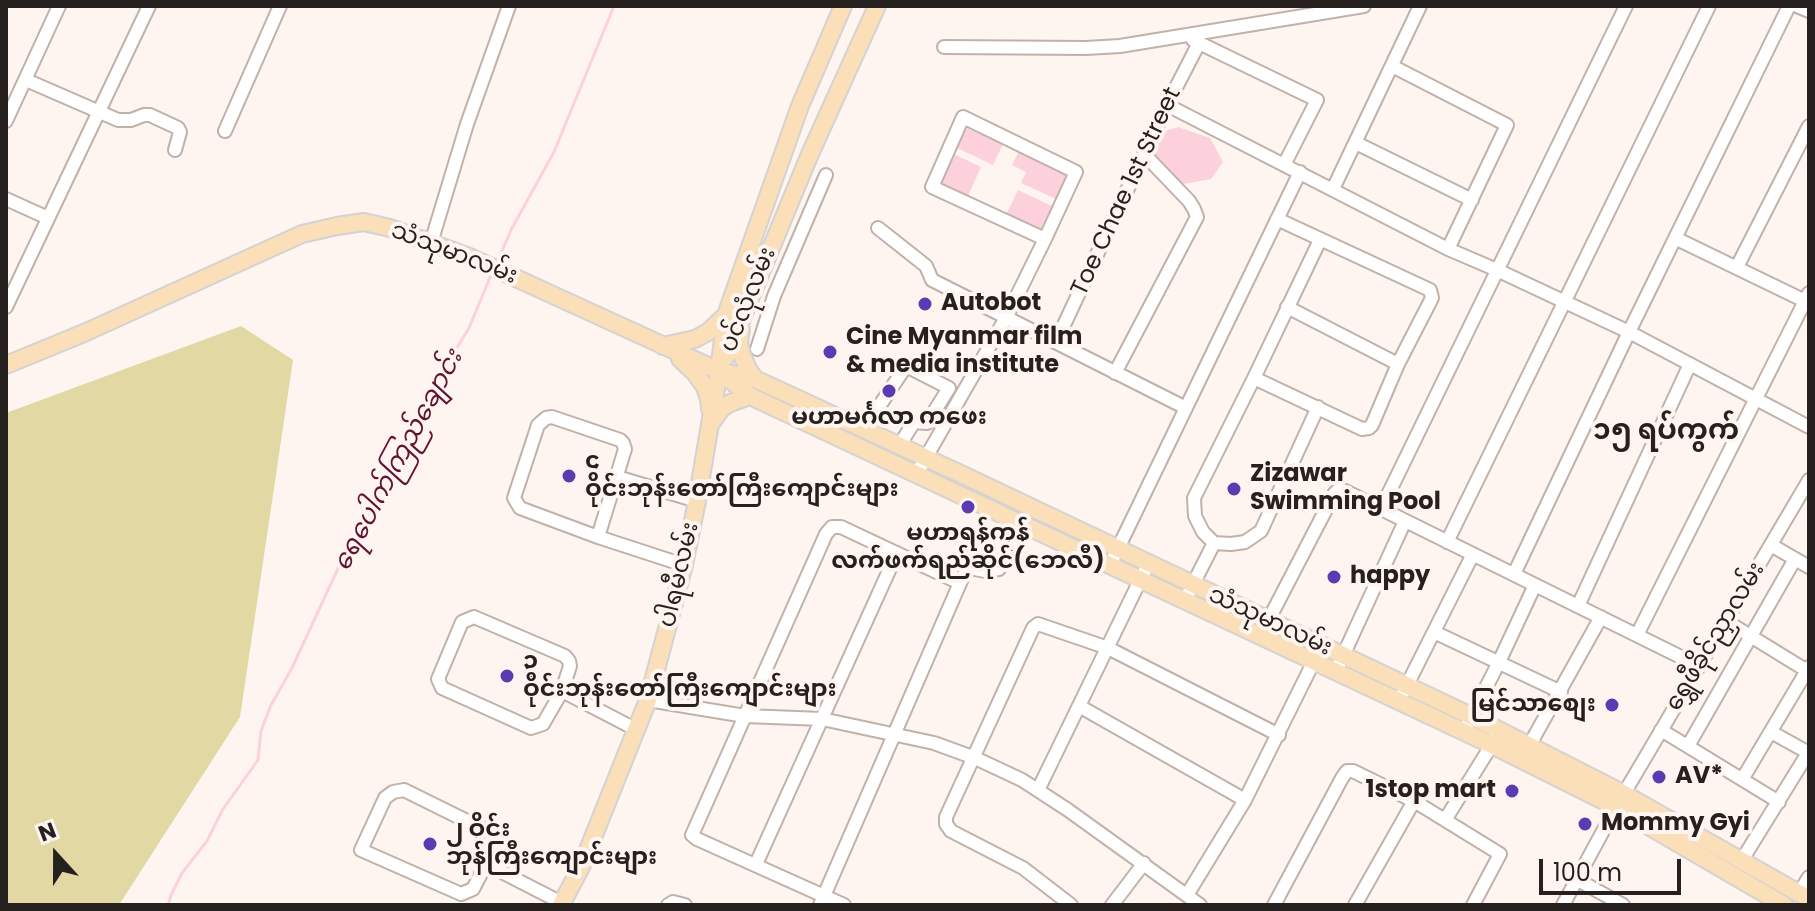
<!DOCTYPE html>
<meta charset="utf-8">
<style>
body{margin:0}
#map{position:relative;width:1815px;height:911px;overflow:hidden;background:#fef5f0;font-family:Poppins,sans-serif}
canvas{display:block}
.frame{position:absolute;inset:0;border:8px solid #26201e;pointer-events:none}
.north{position:absolute;left:16px;top:815px;width:80px;height:80px;-webkit-text-stroke:6px #fef5f0;paint-order:stroke;rotate:339deg;font-size:22px;font-weight:700;line-height:32px;text-align:center;color:#26201e}
.north::after{content:'';display:block;margin:auto;width:28px;height:36px;background:#26201e;clip-path:polygon(50% 0,100% 100%,50% 72%,0 100%)}
.scale{position:absolute;left:1539px;top:859px;width:142px;height:36px;box-sizing:border-box;border:4px solid #26201e;border-top:0;padding-left:10px;font-size:24px;line-height:28px;white-space:nowrap;color:#26201e;-webkit-text-stroke:6px #fef5f0;paint-order:stroke}
</style>
<div id="map">
<canvas width="1815" height="911"></canvas>
<div class="frame"></div>
<div class="north">N</div>
<div class="scale">100 m</div>
</div>
<script>
const ctx = document.querySelector('canvas').getContext('2d');
ctx.lineJoin = 'round';
function paint(path, color) { ctx.fillStyle = color; ctx.fill(path, 'evenodd'); }
const poly = rows => new Path2D(rows.map(r => 'M' + r).join(''));
function stroke(path, color, width, dash) { ctx.strokeStyle = color; ctx.lineWidth = width; ctx.lineCap = dash ? 'butt' : 'round'; ctx.setLineDash(dash || []); ctx.stroke(path); }
function drawText(font, color, halo, rows, align = 'center') {
  ctx.font = font + ' Poppins,"Noto Sans Myanmar",sans-serif'; ctx.lineWidth = 8; ctx.setLineDash([]); ctx.textBaseline = 'middle'; ctx.strokeStyle = halo; ctx.fillStyle = color; for (const [text, x, y, turn = 0] of rows) {
    ctx.save(); ctx.translate(x, y); ctx.rotate((+turn || 0) * Math.PI / 180); ctx.textAlign = isNaN(turn) ? turn : align; if (halo) ctx.strokeText(text, 0, 0); ctx.fillText(text, 0, 0); ctx.restore();
  }
}
paint(poly([
 [241,326,293,360,240,717,119,905,6,905,6,413]
]), '#e2d8a3');
paint(poly([
 [1178,127,1210,138,1223,162,1211,179,1184,184,1160,167,1151,146,1157,134],
 [966,128,1003,144,993,165,957,148],
 [1019,151,1068,175,1056,199,1021,183,1026,172,1012,165],
 [954,154,981,167,967,198,940,186],
 [1018,190,1052,206,1040,231,1006,215]
]), '#fdd1db');
stroke(poly([
 [496,265,511,230,554,152,614,6],
 [168,905,171,895,182,873,207,841,223,809,258,760,261,731,271,705,292,668,341,562,389,476,448,362,469,328,491,275]
]), '#fdd1db', 3);
const minor = poly([
 [1797,6,1809,11],
 [1193,40,1317,100,1284,165],
 [944,47,1086,48,1120,46,1364,6],
 [1392,66,1507,125,1448,249],
 [26,80,118,120,131,120,144,115,150,115,178,128,180,132,175,150],
 [1167,105,1448,249,1497,270,1629,332,1809,427],
 [6,121,59,6],
 [225,131,280,6],
 [1356,143,1472,200],
 [1333,189,1420,6],
 [6,199,48,218],
 [878,228,926,266,932,280,1186,408],
 [1675,238,1805,301],
 [431,243,467,124,509,6],
 [1737,267,1809,126],
 [6,307,149,6],
 [1287,307,1398,364],
 [1056,342,1167,105,1199,43],
 [757,349,774,296,826,175],
 [1115,373,1197,217,1194,209,1189,201,1144,154],
 [1254,378,1362,429,1369,428,1372,425,1398,364,1432,298,1430,290,1277,219],
 [1318,407,1261,531,1245,542,1231,544,1214,543,1203,532,1195,516,1194,498,1254,378,1320,240],
 [864,429,906,366,949,388,927,423,914,422,899,446],
 [917,473,1007,316,1045,239,1076,172,963,117,932,187,1045,239],
 [617,477,697,501],
 [1381,509,1626,6],
 [598,537,625,449,623,443,620,440,552,417,546,418,538,425,514,498,520,508,598,537,684,565],
 [1447,542,1709,6],
 [1771,545,1809,567],
 [1110,565,1300,172],
 [1514,574,1629,332,1789,6],
 [1185,600,1214,543],
 [1578,606,1690,364],
 [474,617,565,656,569,661,570,666,562,691,543,724,531,728,442,688,438,679,462,622,474,617],
 [1268,621,1334,494,1338,490,1345,491,1699,666],
 [1726,621,1809,672],
 [1434,632,1561,692],
 [1637,635,1809,293],
 [1336,671,1405,521],
 [562,691,637,730],
 [648,700,745,716,822,719,934,743,975,758,1022,780,1068,810,1200,905],
 [1399,701,1473,554],
 [1079,706,1245,800],
 [1661,730,1779,802],
 [1464,731,1499,662,1535,585],
 [1771,732,1809,753],
 [1529,746,1601,617],
 [1688,746,1795,559],
 [1743,778,1809,667],
 [404,790,487,831,491,835,492,839,486,864,473,889,461,894,361,850,385,798,393,792,404,790],
 [1038,790,1148,564],
 [1445,820,1496,738],
 [1742,860,1808,753],
 [486,864,562,903],
 [756,864,897,553],
 [1578,880,1623,905],
 [1799,893,1809,877],
 [1187,895,1245,800,1317,655],
 [668,905,673,902,685,905],
 [820,905,960,583,966,571,970,568,985,571,999,569,1021,523],
 [844,905,697,839,692,835,826,534,832,527,841,527,960,583],
 [1071,905,1023,868,951,831,946,824,946,817,1033,628,1038,624,1108,648,1279,735],
 [1112,905,1144,863],
 [1274,905,1342,778,1347,771,1353,771,1414,801,1500,854,1473,905],
 [1355,905,1414,801],
 [1563,905,1616,807,1809,480]
]);
const major = poly([
 [741,329,739,343,742,355,748,369,755,379],
 [663,346,695,339,708,332,726,315],
 [726,357,810,154,877,6],
 [680,359,695,373,705,387,709,399,710,409],
 [6,365,84,333,302,234,337,226,364,222,390,228,472,258,719,371,755,379,961,474,1471,716,1624,794,1809,899],
 [724,375,750,396,1492,745,1616,807,1784,905],
 [712,422,721,409,730,403,750,396],
 [561,905,582,865,648,700,684,565,697,501,719,371,726,315,800,106,843,6]
]);
stroke(minor, '#c0b2aa', 16);
stroke(major, '#d4d2d2', 20);
stroke(minor, '#fff', 12);
stroke(major, '#fadfb9', 16);
for (const [x, y, r, color] of [
 [925,304,8,"#5b3ab2"],
 [830,352,8,"#5b3ab2"],
 [889,391,8,"#5b3ab2"],
 [569,476,8,"#5b3ab2"],
 [1234,489,8,"#5b3ab2"],
 [968,507,8,"#5b3ab2"],
 [1334,577,8,"#5b3ab2"],
 [507,676,8,"#5b3ab2"],
 [1612,705,8,"#5b3ab2"],
 [1659,777,8,"#5b3ab2"],
 [1512,791,8,"#5b3ab2"],
 [1585,824,8,"#5b3ab2"],
 [430,844,8,"#5b3ab2"]
]) { const dot = new Path2D(); dot.arc(x, y, r, 0, 2 * Math.PI); ctx.fillStyle = color; ctx.fill(dot); stroke(dot, '#fef5f0', 3); }
drawText('24px', '#26201e', '#fef5f0', [
 ["Toe Chae 1st Street",1127,192,-65],
 ["သံသုမာလမ်း",454,254,21],
 ["ပင်လုံလမ်း",749,300,-68],
 ["ပါရမီလမ်း",680,575,-77],
 ["သံသုမာလမ်း",1270,622,25],
 ["ရွှေဖီခိုင်ညှာလမ်း",1716,637,-59]
]);
drawText('bold 24px', '#26201e', '#fef5f0', [
 ["Autobot",941,304],
 ["Cine Myanmar film",846,338],
 ["& media institute",846,366],
 ["မဟာမင်္ဂလာ ကဖေး",889,418,"center"],
 ["၄",585,462],
 ["ဝိုင်းဘုန်းတော်ကြီးကျောင်းများ",585,490],
 ["Zizawar",1250,475],
 ["Swimming Pool",1250,503],
 ["မဟာရန်ကုန်",968,534,"center"],
 ["လက်ဖက်ရည်ဆိုင်(ဘေလီ)",968,562,"center"],
 ["happy",1350,577],
 ["၃",523,662],
 ["ဝိုင်းဘုန်းတော်ကြီးကျောင်းများ",523,690],
 ["မြင်သာစျေး",1596,705,"right"],
 ["AV*",1675,777],
 ["1stop mart",1496,791,"right"],
 ["Mommy Gyi",1601,824],
 ["၂ ဝိုင်း",446,830],
 ["ဘုန်ကြီးကျောင်းများ",446,858]
], 'left');
drawText('italic 26px', '#631332', '#fef5f0', [
 ["ရေပေါက်ကြည်ချောင်း",399,461,-62]
]);
drawText('bold 28px', '#26201e', '#fef5f0', [
 ["၁၅ ရပ်ကွက်",1666,432]
]);
</script>
